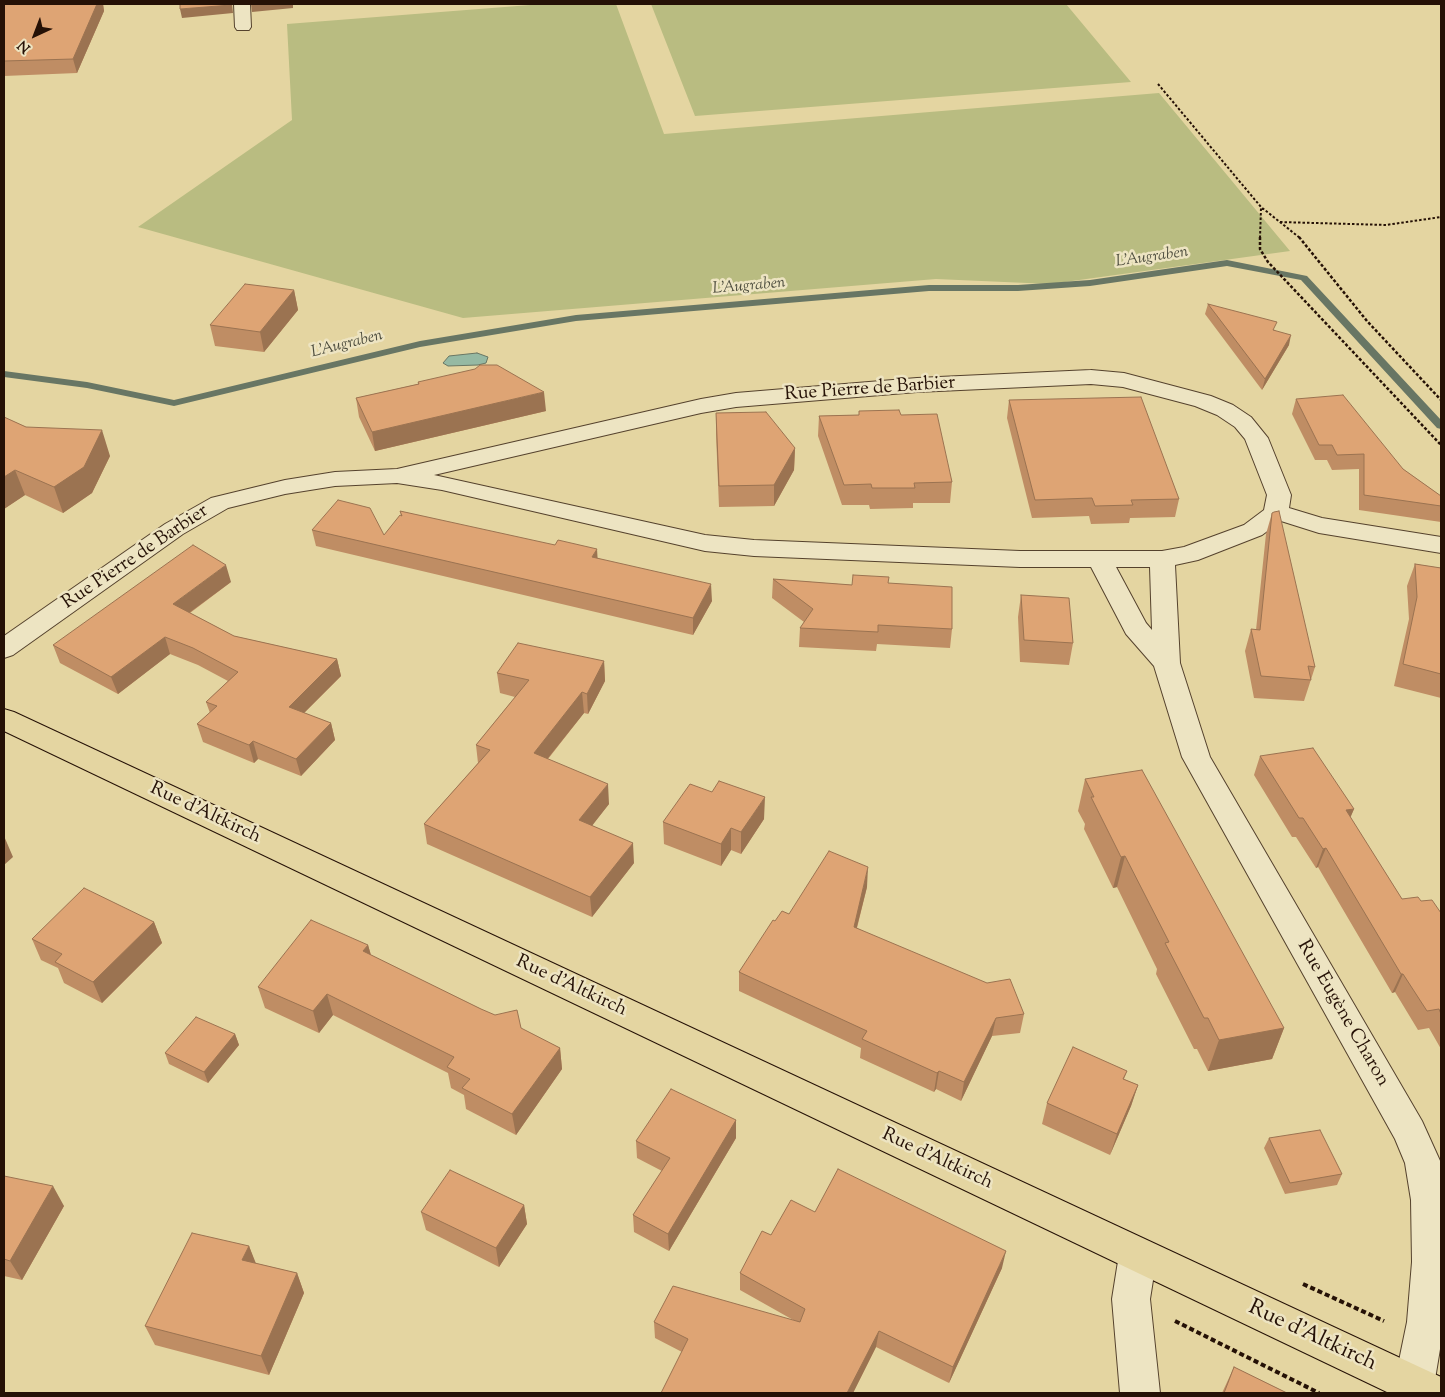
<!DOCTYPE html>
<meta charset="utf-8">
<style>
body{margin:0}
#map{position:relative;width:1445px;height:1397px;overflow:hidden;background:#e4d5a1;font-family:"Sorts Mill Goudy",serif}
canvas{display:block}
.frame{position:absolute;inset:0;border:5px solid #251106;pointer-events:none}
.north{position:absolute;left:10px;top:10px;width:50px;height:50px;-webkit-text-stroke:4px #ede4c2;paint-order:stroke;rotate:223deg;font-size:14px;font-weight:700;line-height:20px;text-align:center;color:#251106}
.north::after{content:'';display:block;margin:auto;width:18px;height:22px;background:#251106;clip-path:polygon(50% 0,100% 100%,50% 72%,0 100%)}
</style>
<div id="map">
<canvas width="1445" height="1397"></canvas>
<div class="frame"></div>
<div class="north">N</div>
</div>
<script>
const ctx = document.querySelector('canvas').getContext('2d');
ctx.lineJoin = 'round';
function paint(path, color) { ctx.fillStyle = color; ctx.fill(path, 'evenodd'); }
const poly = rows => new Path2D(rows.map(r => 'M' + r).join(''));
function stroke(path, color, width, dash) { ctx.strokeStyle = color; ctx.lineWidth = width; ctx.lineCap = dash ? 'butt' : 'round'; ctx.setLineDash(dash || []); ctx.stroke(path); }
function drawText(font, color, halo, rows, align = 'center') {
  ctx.font = font + ' "Sorts Mill Goudy",serif'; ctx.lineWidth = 5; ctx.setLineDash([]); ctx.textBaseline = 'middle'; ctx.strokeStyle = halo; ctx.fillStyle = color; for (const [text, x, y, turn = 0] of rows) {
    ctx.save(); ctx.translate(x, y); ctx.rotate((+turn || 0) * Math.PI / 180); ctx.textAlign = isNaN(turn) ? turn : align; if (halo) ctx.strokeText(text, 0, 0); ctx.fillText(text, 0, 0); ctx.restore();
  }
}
paint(poly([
 [543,4,616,4,664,134,1159,93,1290,251,1050,284,936,279,463,318,138,227,292,120,287,24],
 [651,4,1066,4,1131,82,695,116]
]), '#b9bc81');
const water = poly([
 [477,353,488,357,486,363,478,365,448,366,443,363,449,356,477,353]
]);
paint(water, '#95b9a3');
stroke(water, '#687664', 1);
paint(poly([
 [1227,260,1307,276,1441,420,1441,429,1437,428,1301,280,1227,266,1090,286,1018,291,929,291,576,321,420,347,174,406,87,388,4,377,4,371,87,382,174,400,420,341,576,315,929,285,1018,285,1090,280,1227,260]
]), '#687664');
const minor = poly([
 [234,4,250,4,251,27,249,30,237,30,235,27,234,4],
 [1091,370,1124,373,1211,396,1233,405,1251,417,1268,438,1291,495,1289,508,1322,518,1441,537,1441,553,1319,533,1281,521,1262,535,1198,560,1175,565,1180,663,1210,757,1422,1121,1441,1163,1441,1343,1434,1385,1430,1393,1398,1393,1394,1385,1407,1322,1412,1262,1411,1200,1405,1163,1395,1139,1182,757,1154,666,1126,634,1091,567,1020,567,754,556,705,551,442,490,397,483,335,486,285,494,228,508,183,534,13,655,4,658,4,636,165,524,211,498,285,480,335,472,397,469,701,399,736,393,917,378,1091,370],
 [1091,384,1123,387,1195,406,1217,415,1235,427,1245,439,1267,495,1264,510,1244,525,1184,547,1162,551,1020,551,754,540,705,535,434,475,701,413,736,407,917,392,1091,384],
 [1116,567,1150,567,1152,630,1146,623,1116,567],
 [1138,1238,1151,1243,1157,1255,1150,1299,1160,1393,1120,1393,1112,1299,1119,1255,1125,1243,1138,1238]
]);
const major = poly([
 [4,709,14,712,1441,1377,1441,1393,1389,1393,4,731,4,709]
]);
stroke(minor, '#55422d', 2);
stroke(major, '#251106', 2);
stroke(poly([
 [1158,84,1261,207,1300,238],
 [1280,222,1386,225,1441,217],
 [1260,238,1261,208]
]), '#251106', 2, [2.5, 2]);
stroke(poly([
 [1260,237,1260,249,1268,262,1441,445],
 [1299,237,1367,321,1441,400]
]), '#251106', 2.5, [3, 2]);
stroke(poly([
 [1303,1284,1384,1321],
 [1175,1321,1319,1393]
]), '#251106', 4, [5, 3]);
paint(minor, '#ede4c2');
paint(major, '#e4d5a1');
paint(poly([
 [4,4,103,4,104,11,77,73,4,76],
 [294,290,298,310,264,352,215,346,210,325],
 [1208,304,1275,330,1289,345,1262,390,1205,314],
 [418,382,546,411,375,451,359,417,356,398,418,384],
 [1296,399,1403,469,1441,496,1441,522,1359,510,1359,469,1332,470,1327,460,1315,460,1292,414],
 [1009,400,1179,499,1175,517,1130,518,1129,523,1091,524,1089,516,1032,518,1007,418],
 [859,411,901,415,952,482,950,503,913,503,913,508,870,509,869,505,842,505,818,436,819,416,859,415],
 [716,413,795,448,794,470,774,506,719,507,716,434],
 [4,417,26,427,110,456,92,493,63,513,25,495,4,509],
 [400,511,598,558,712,601,693,635,316,546,312,530,384,535,401,515],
 [1272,513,1315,667,1304,701,1254,698,1245,651,1251,629,1256,630,1266,534],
 [1415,564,1441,568,1441,698,1394,686,1409,619,1407,586],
 [773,579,852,585,888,583,952,629,950,648,877,644,876,651,799,647,800,628,804,622,772,598],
 [231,582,190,613,234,636,337,659,341,676,304,713,331,723,335,740,301,776,258,759,254,763,203,742,197,724,210,713,206,702,228,681,198,665,170,654,118,694,60,663,53,645],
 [1021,595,1073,643,1069,665,1020,662,1018,617],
 [604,661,605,681,588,714,584,713,548,759,609,804,592,825,634,863,592,917,427,844,424,824,478,763,476,745,515,697,500,693,497,673],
 [1260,756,1354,809,1350,817,1402,899,1421,901,1441,913,1441,1049,1429,1028,1418,1030,1395,992,1392,993,1318,867,1316,868,1296,837,1292,837,1254,775],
 [1085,779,1284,1028,1272,1059,1208,1071,1197,1049,1194,1049,1156,974,1157,969,1117,887,1113,888,1084,829,1085,824,1078,811],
 [764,819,741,854,731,850,721,866,664,844,663,822],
 [867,887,857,928,1024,1014,1020,1033,992,1036,961,1101,936,1089,934,1092,860,1058,861,1048,739,991,739,972,775,921,789,914],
 [154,922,162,943,102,1003,64,983,58,968,41,960,32,939],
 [368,945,371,955,560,1048,562,1069,516,1135,466,1109,464,1095,451,1088,448,1073,333,1015,319,1033,265,1008,258,987],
 [235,1034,239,1045,208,1083,169,1064,165,1053],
 [1127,1071,1124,1079,1138,1085,1131,1106,1110,1155,1042,1124,1047,1103],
 [736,1120,736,1138,669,1251,634,1232,633,1215,662,1171,637,1158,636,1141],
 [1269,1138,1342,1174,1337,1185,1285,1194,1264,1148],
 [4,1176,64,1206,22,1280,4,1276],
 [524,1205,527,1224,499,1267,426,1230,421,1212],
 [815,1212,1002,1268,949,1383,876,1347,853,1393,661,1393,682,1352,655,1338,654,1322,795,1321,740,1290,740,1273,771,1235],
 [249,1246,255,1263,297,1273,304,1293,269,1375,155,1345,145,1326],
 [1234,1367,1287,1393,1222,1393]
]), '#bf8d64');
paint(poly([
 [97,4,103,4,104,11,77,73,73,59],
 [231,4,232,4,233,13,182,18,180,9],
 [251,4,293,4,293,8,252,12],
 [294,290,298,310,264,352,260,332],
 [1291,335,1289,345,1262,390,1265,379],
 [544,392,546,411,375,451,372,432],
 [102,430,110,456,92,493,63,513,54,487],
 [795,448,794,470,774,506,774,485],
 [15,470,25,495,4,509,4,477],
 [597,549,598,565,592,557],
 [226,565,231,582,178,621,173,604],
 [711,584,712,601,693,635,693,618],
 [165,637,170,654,118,694,111,677],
 [337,659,341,676,293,724,289,707],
 [604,661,605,681,588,714,587,694],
 [582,692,584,713,536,773,534,753],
 [331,723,335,740,301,776,296,759],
 [253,741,258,759,254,763,249,745],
 [608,784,609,804,581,840,579,820],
 [765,797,764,819,741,854,741,832],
 [1354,809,1346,828,1346,810],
 [731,828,731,850,721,866,721,844],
 [4,836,13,857,4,865],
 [633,843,634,863,592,917,590,897],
 [1326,848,1318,867,1316,868,1323,849],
 [1125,856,1117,887,1113,888,1121,857],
 [868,867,867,887,852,946,854,927],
 [154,922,162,943,102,1003,93,982],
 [368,945,374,966,363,951],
 [1401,974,1403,974,1395,992,1392,993],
 [327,994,333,1015,319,1033,313,1011],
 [996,1018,992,1036,961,1101,964,1082],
 [1284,1028,1272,1059,1208,1071,1219,1040],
 [235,1034,239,1045,208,1083,204,1072],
 [560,1048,562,1069,516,1135,512,1114],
 [939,1071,936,1089,934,1092,937,1073],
 [1138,1085,1131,1106,1110,1155,1117,1134],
 [736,1120,736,1138,669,1251,668,1234],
 [53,1186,64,1206,22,1280,10,1261],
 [524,1205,527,1224,499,1267,496,1248],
 [249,1246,257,1266,242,1260],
 [1006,1251,1002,1268,949,1383,953,1367],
 [297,1273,304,1293,269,1375,261,1356],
 [879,1331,876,1347,853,1393,847,1393]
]), '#9b7351');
const building = poly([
 [4,4,97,4,73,59,4,61,4,4],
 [180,4,231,4,231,5,180,9,180,4],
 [245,284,294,290,260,332,210,325,245,284],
 [1208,304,1277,322,1273,330,1291,335,1265,379,1208,304],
 [480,365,497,365,544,392,372,432,356,398,419,384,418,382,475,369,480,365],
 [1343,395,1403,469,1441,496,1441,506,1364,495,1364,454,1337,455,1332,445,1319,445,1296,399,1343,395],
 [1141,397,1179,499,1131,500,1133,505,1095,506,1092,498,1035,500,1009,400,1141,397],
 [899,410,901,415,937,414,952,482,914,483,915,488,872,488,871,484,844,485,819,416,859,415,859,411,899,410],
 [766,412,795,448,774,485,719,486,716,413,766,412],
 [4,417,26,427,102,430,84,467,54,487,15,470,4,477,4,417],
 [338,500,370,508,384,535,400,515,402,516,400,511,555,545,558,540,597,549,592,557,711,584,693,618,312,530,338,500],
 [1279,511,1315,667,1308,666,1311,680,1261,676,1251,629,1260,630,1272,513,1274,512,1279,511],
 [193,545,226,565,173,604,234,636,337,659,289,707,331,723,296,759,253,741,249,745,197,724,217,706,206,702,238,672,193,648,165,637,111,677,53,645,193,545],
 [1415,564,1441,568,1441,674,1403,664,1417,597,1415,564],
 [853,575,889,577,888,583,952,587,952,629,878,625,878,632,800,628,813,609,773,579,852,585,853,575],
 [1021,595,1069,598,1073,643,1024,640,1021,595],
 [518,643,604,661,587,694,582,692,534,753,608,784,579,820,633,843,590,897,424,824,490,750,476,745,529,680,497,673,518,643],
 [1313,748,1354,809,1346,810,1402,899,1418,897,1421,901,1432,900,1441,913,1441,1014,1439,1009,1427,1011,1403,974,1401,974,1326,848,1323,849,1303,818,1299,818,1260,756,1313,748],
 [1142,770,1284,1028,1219,1040,1208,1018,1204,1018,1165,943,1169,942,1125,856,1121,857,1091,797,1094,797,1085,779,1142,770],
 [719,781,765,797,741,832,731,828,721,844,663,822,690,784,712,792,719,781],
 [829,851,868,867,854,927,987,983,1010,979,1024,1014,996,1018,964,1082,939,1071,937,1073,862,1039,867,1031,739,972,773,920,775,921,782,911,789,914,829,851],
 [84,888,154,922,93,982,55,962,62,954,32,939,84,888],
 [311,920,368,945,363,951,481,1009,495,1015,517,1010,521,1028,560,1048,512,1114,462,1088,470,1079,447,1067,454,1057,327,994,313,1011,258,987,311,920],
 [196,1017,235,1034,204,1072,165,1053,196,1017],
 [1073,1047,1127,1071,1123,1079,1138,1085,1117,1134,1047,1103,1073,1047],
 [671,1089,736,1120,668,1234,633,1215,670,1158,636,1141,671,1089],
 [1320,1130,1342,1174,1290,1183,1269,1138,1320,1130],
 [838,1169,1006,1251,953,1367,879,1331,847,1393,661,1393,688,1339,654,1322,673,1286,800,1322,805,1309,740,1273,762,1231,771,1235,791,1200,815,1212,838,1169],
 [450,1170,524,1205,496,1248,421,1212,450,1170],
 [4,1176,53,1186,10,1261,4,1259,4,1176],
 [192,1233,249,1246,242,1260,297,1273,261,1356,145,1326,192,1233],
 [1234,1367,1287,1393,1224,1393,1234,1367]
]);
paint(building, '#dea474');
stroke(building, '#9b7351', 1);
drawText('italic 16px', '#4c4c3d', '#ede4c2', [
 ["L'Augraben",1152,258,-8],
 ["L'Augraben",749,287,-5],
 ["L'Augraben",347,345,-14]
]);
drawText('19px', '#251106', '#ede4c2', [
 ["Rue Pierre de Barbier",870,390,-4],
 ["Rue Pierre de Barbier",136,558,-34],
 ["Rue d'Altkirch",205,814,25],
 ["Rue d'Altkirch",571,987,25],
 ["Rue Eugène Charon",1342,1014,60],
 ["Rue d'Altkirch",937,1160,25]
]);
drawText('22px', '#251106', '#ede4c2', [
 ["Rue d'Altkirch",1312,1337,25]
]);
</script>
